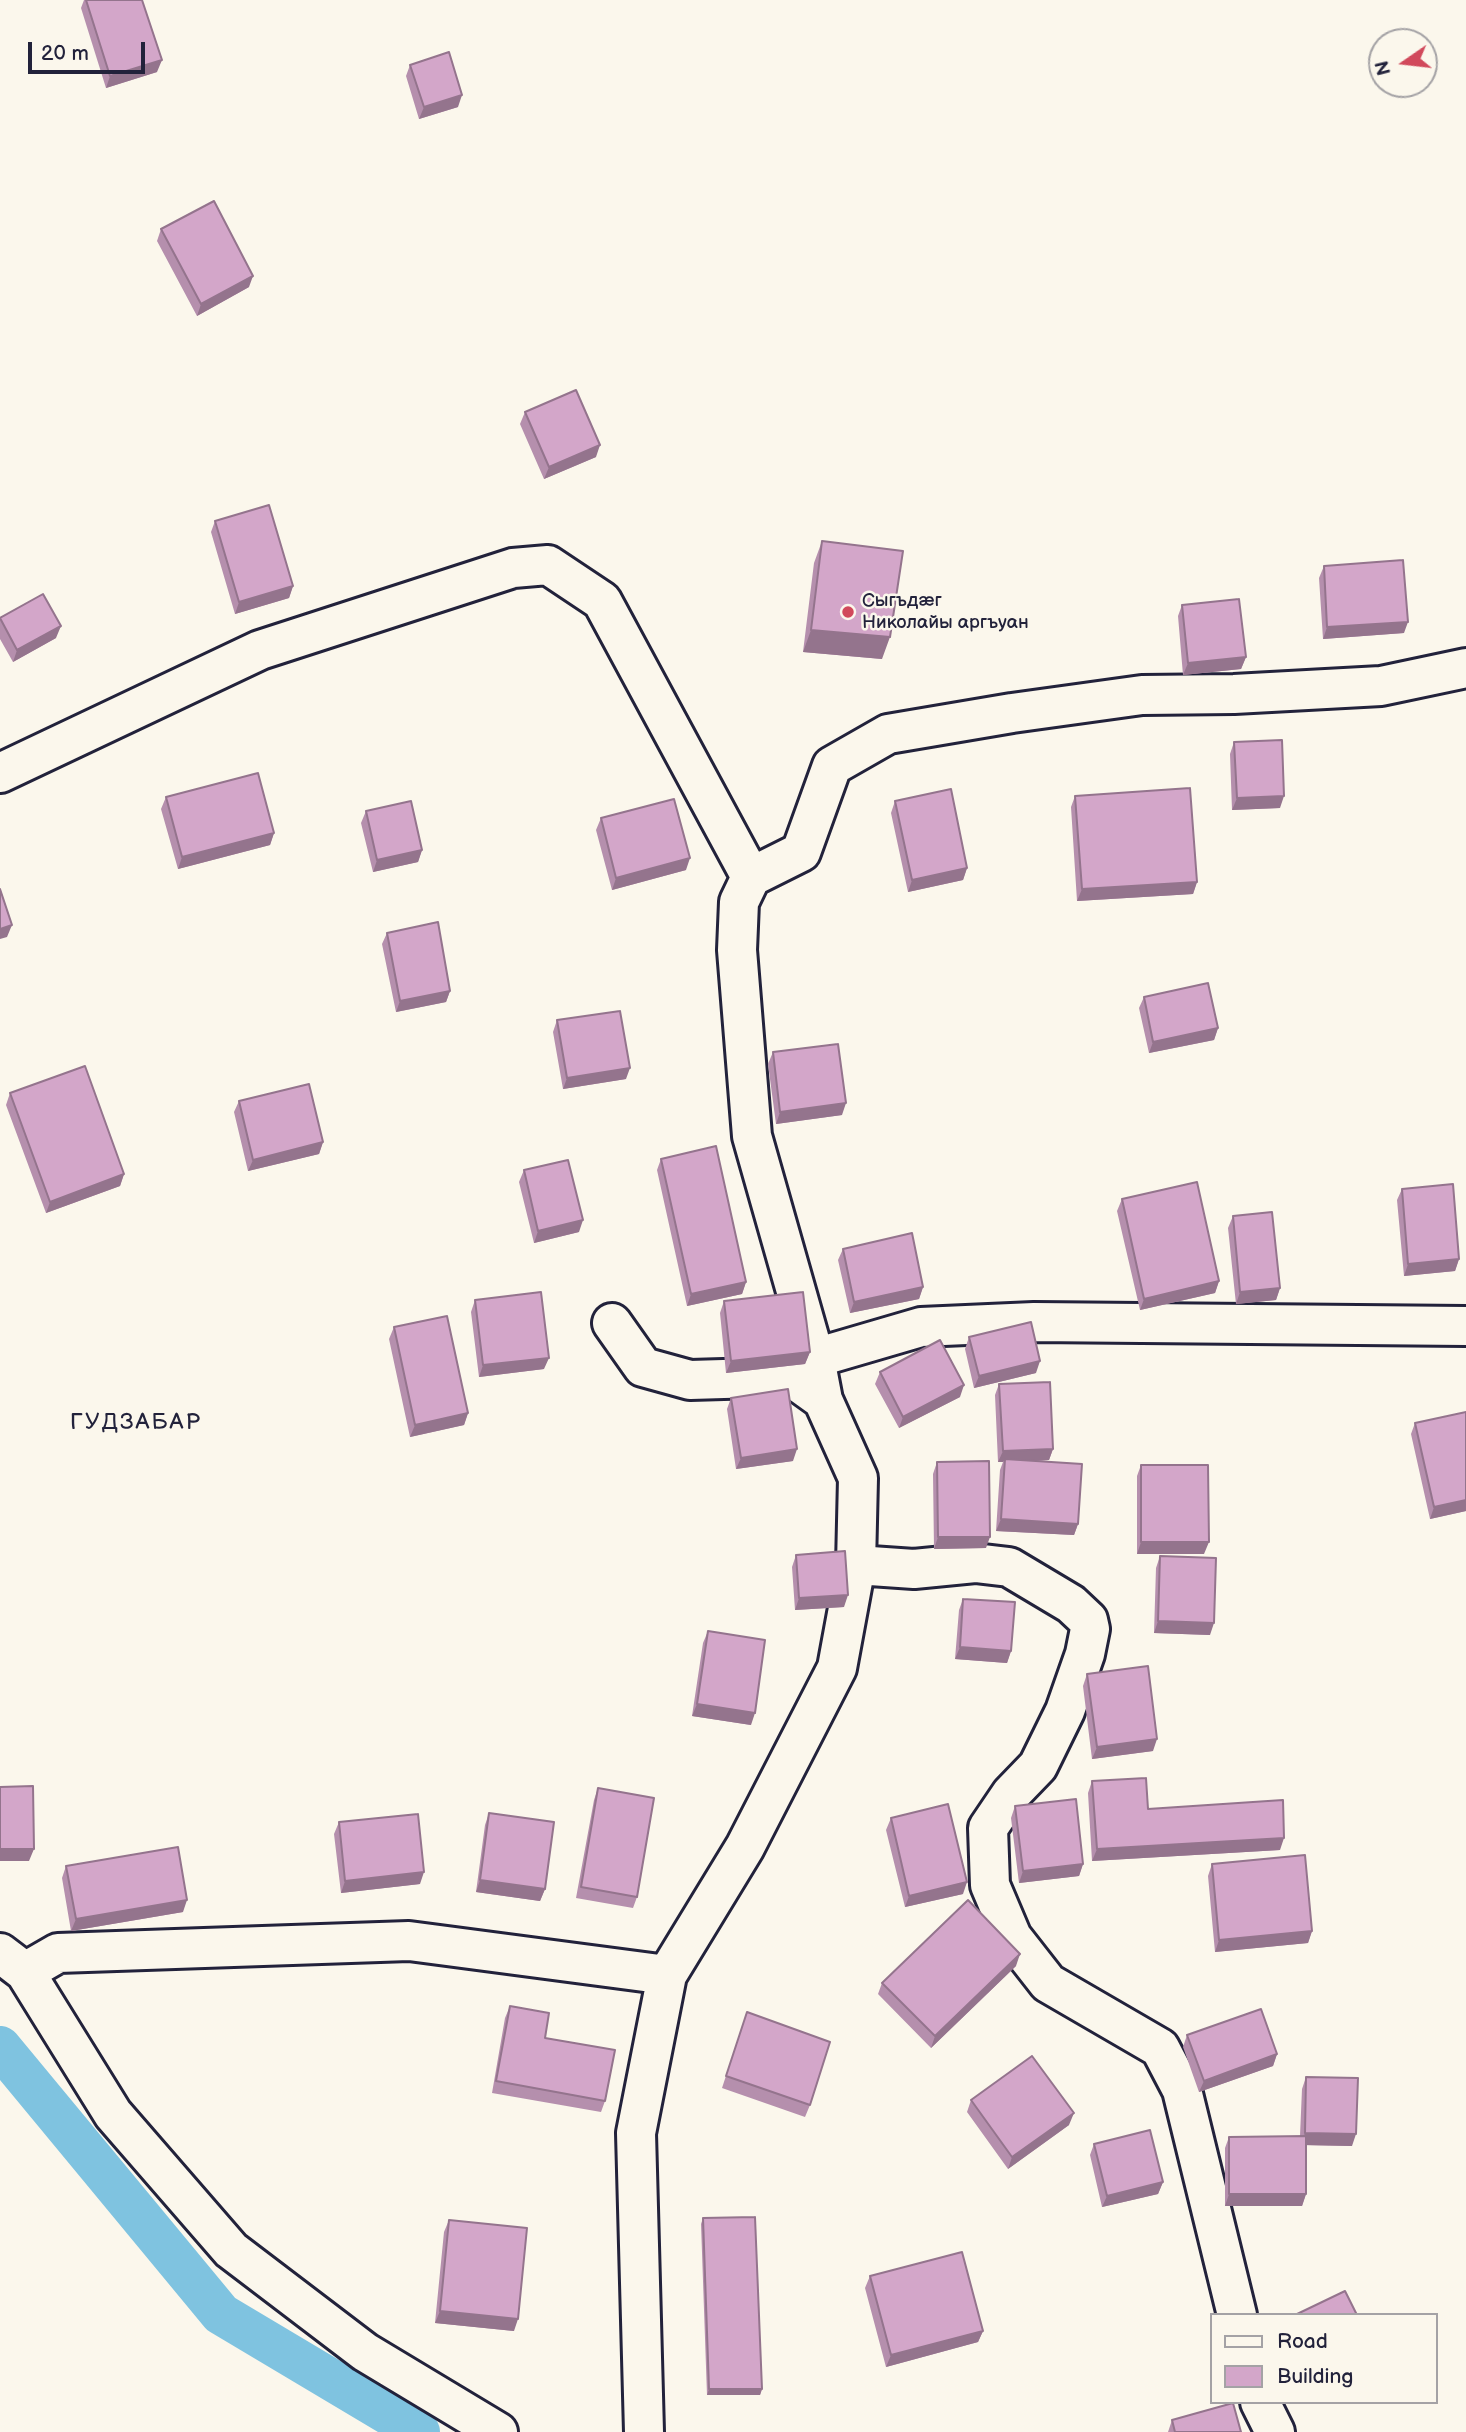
<!DOCTYPE html>
<meta charset="utf-8">
<style>
body{margin:0}
#map{position:relative;width:1466px;height:2432px;overflow:hidden;background:#fbf7ec;font-family:"Balsamiq Sans",sans-serif}
canvas{display:block}
.legend{position:absolute;left:1210px;top:2313px;width:228px;height:91px;box-sizing:border-box;background:#fbf7ec;border:2px solid #a4a2a5;margin:0;padding:9px 12px;list-style:none;font-size:21px;color:#22223b}
.legend li{display:flex;align-items:center;gap:14px;height:35px}
.legend b{width:35px;border:2px solid #a4a2a5}
.north{position:absolute;left:1368px;top:28px;width:70px;height:70px;box-sizing:border-box;background:#fbf7ec;border:2px solid #a4a2a5;border-radius:50%;rotate:256deg;font-size:19px;font-weight:700;line-height:28px;text-align:center;color:#22223b}
.north::after{content:'';display:block;margin:auto;width:24px;height:32px;background:#d1495b;clip-path:polygon(50% 0,100% 100%,50% 72%,0 100%)}
.scale{position:absolute;left:28px;top:42px;width:117px;height:32px;box-sizing:border-box;border:4px solid #22223b;border-top:0;padding-left:9px;font-size:21px;line-height:24px;white-space:nowrap;color:#22223b;-webkit-text-stroke:5px #fbf7ec;paint-order:stroke}
</style>
<div id="map">
<canvas width="1466" height="2432"></canvas>
<ul class="legend">
<li><b style="height:9px;background:#fbf7ec"></b>Road</li>
<li><b style="height:19px;background:#d3a6c9"></b>Building</li>
</ul>
<div class="north">N</div>
<div class="scale">20 m</div>
</div>
<script>
const ctx = document.querySelector('canvas').getContext('2d');
ctx.lineJoin = 'round';
const poly = rows => new Path2D(rows.map(r => 'M' + r).join(''));
function stroke(path, color, width, dash) { ctx.strokeStyle = color; ctx.lineWidth = width; ctx.lineCap = dash ? 'butt' : 'round'; ctx.setLineDash(dash || []); ctx.stroke(path); }
function paint(path, color) { ctx.fillStyle = color; ctx.fill(path, 'evenodd'); }
function drawText(font, color, halo, rows, align = 'center') {
  ctx.font = font + ' "Balsamiq Sans",sans-serif'; ctx.lineWidth = 5; ctx.setLineDash([]); ctx.textBaseline = 'middle'; ctx.strokeStyle = halo; ctx.fillStyle = color; for (const [text, x, y, turn = 0] of rows) {
    ctx.save(); ctx.translate(x, y); ctx.rotate((+turn || 0) * Math.PI / 180); ctx.textAlign = isNaN(turn) ? turn : align; if (halo) ctx.strokeText(text, 0, 0); ctx.fillText(text, 0, 0); ctx.restore();
  }
}
stroke(poly([
 [0,2047,221,2314,419,2432]
]), '#7fc3e0', 42);
const minor = poly([
 [0,773,260,650,513,568,548,565,602,601,751,877],
 [612,1323,643,1367,690,1380,791,1377,823,1400],
 [815,1358,921,1327,1034,1322,1466,1326],
 [856,1565,914,1569,975,1563,1009,1567,1071,1604,1088,1620,1090,1629,1085,1654,1065,1711,1038,1766,1011,1794,988,1828,990,1885,1012,1937,1048,1983,1160,2048,1182,2090,1237,2315],
 [0,1953,25,1972,113,2114,231,2250,365,2352,498,2432],
 [25,1972,58,1953,409,1941,667,1975],
 [1260,2402,1275,2432],
 [644,2432,636,2133,667,1975,745,1847,837,1668,856,1565,858,1478,823,1400,815,1358,752,1136,737,950,739,902,751,877,801,852,832,766,888,734,1012,713,1142,695,1234,694,1381,686,1466,668]
]);
stroke(minor, '#22223b', 44);
stroke(minor, '#fbf7ec', 38);
paint(poly([
 [84,0,142,0,157,72,106,88,81,8],
 [410,65,458,107,419,119,406,76],
 [161,229,249,287,197,316,157,241],
 [525,412,596,457,544,479,520,424],
 [215,521,293,586,289,598,235,614,211,532],
 [822,541,882,659,803,652,814,563],
 [1324,566,1404,633,1323,639,1319,578],
 [1182,605,1246,657,1241,669,1183,675,1178,616],
 [0,618,56,638,13,662,0,639],
 [1234,742,1280,808,1232,810,1230,754],
 [1075,796,1197,882,1193,894,1077,901,1071,807],
 [166,797,274,833,270,845,178,869,161,809],
 [895,801,967,868,963,880,908,892,891,813],
 [366,811,422,850,418,862,373,872,361,823],
 [601,818,686,870,612,890,596,830],
 [387,933,450,991,446,1002,396,1012,382,944],
 [1144,997,1218,1028,1214,1040,1149,1053,1139,1008],
 [557,1020,626,1079,563,1089,553,1032],
 [773,1052,842,1115,776,1124,768,1064],
 [10,1093,124,1174,120,1186,46,1213,6,1105],
 [239,1101,323,1142,319,1154,248,1171,234,1112],
 [661,1159,746,1282,742,1294,687,1306,657,1170],
 [524,1170,579,1232,534,1243,519,1182],
 [1402,1189,1459,1259,1455,1271,1404,1276,1397,1200],
 [1122,1199,1219,1281,1215,1293,1140,1310,1117,1211],
 [1233,1216,1280,1288,1276,1300,1236,1304,1228,1228],
 [843,1249,923,1287,919,1299,850,1313,838,1260],
 [475,1300,544,1369,479,1377,471,1312],
 [724,1301,810,1352,805,1364,726,1373,720,1313],
 [394,1327,468,1413,464,1425,410,1437,389,1339],
 [969,1337,1036,1373,974,1388,965,1349],
 [880,1372,960,1397,899,1428,875,1384],
 [999,1384,1053,1449,1049,1460,1038,1461,1078,1524,1074,1535,996,1531,1000,1470,1003,1462,998,1462,995,1395],
 [731,1398,793,1461,736,1469,727,1409],
 [1466,1412,1466,1511,1430,1519,1411,1434,1415,1423],
 [937,1462,986,1548,934,1549,933,1474],
 [1141,1465,1204,1554,1137,1554,1137,1476],
 [796,1555,844,1607,795,1610,792,1567],
 [1160,1556,1210,1635,1154,1633,1156,1568],
 [963,1599,1011,1651,1007,1663,955,1659,959,1610],
 [708,1631,751,1725,692,1716,703,1643],
 [1087,1674,1153,1751,1092,1759,1083,1686],
 [1092,1781,1148,1809,1280,1850,1092,1861,1088,1793],
 [598,1788,637,1897,633,1908,576,1898,594,1800],
 [1015,1806,1083,1864,1079,1876,1019,1883,1011,1818],
 [489,1813,545,1889,540,1901,476,1892,485,1825],
 [891,1818,963,1894,905,1907,886,1830],
 [339,1822,420,1884,341,1893,334,1834],
 [1212,1864,1312,1931,1308,1943,1215,1952,1208,1876],
 [66,1866,183,1912,71,1931,62,1878],
 [1016,1966,931,2048,878,1994,882,1983],
 [510,2006,545,2038,605,2101,601,2112,492,2093,505,2018],
 [743,2024,810,2105,805,2117,722,2088],
 [1187,2035,1277,2054,1273,2066,1199,2092,1183,2047],
 [1306,2077,1352,2146,1306,2145,1306,2194,1302,2206,1225,2206,1225,2148,1229,2137,1300,2136,1302,2089],
 [971,2100,1069,2125,1008,2169,967,2112],
 [1094,2144,1163,2182,1158,2194,1102,2207,1090,2155],
 [703,2218,762,2389,760,2395,707,2395,701,2224],
 [449,2220,514,2331,435,2323,444,2232],
 [870,2276,983,2331,978,2342,886,2367,865,2288],
 [1172,2420,1241,2432,1168,2432]
]), '#b58fad');
paint(poly([
 [162,60,157,72,106,88,110,76],
 [462,95,458,107,419,119,424,107],
 [253,276,249,287,197,316,201,304],
 [600,445,596,457,544,479,549,467],
 [293,586,289,598,235,614,239,602],
 [1408,622,1404,633,1323,639,1327,627],
 [61,626,56,638,13,662,17,650],
 [811,630,890,637,882,659,803,652],
 [1246,657,1241,669,1183,675,1188,663],
 [1284,796,1280,808,1232,810,1237,798],
 [274,833,270,845,178,869,182,857],
 [422,850,418,862,373,872,377,860],
 [690,858,686,870,612,890,616,878],
 [967,868,963,880,908,892,912,880],
 [1197,882,1193,894,1077,901,1082,889],
 [12,925,7,937,0,939,0,929],
 [450,991,446,1002,396,1012,400,1001],
 [1218,1028,1214,1040,1149,1053,1153,1042],
 [630,1068,626,1079,563,1089,567,1078],
 [846,1103,842,1115,776,1124,780,1112],
 [323,1142,319,1154,248,1171,253,1160],
 [124,1174,120,1186,46,1213,50,1202],
 [583,1220,579,1232,534,1243,538,1231],
 [1459,1259,1455,1271,1404,1276,1408,1264],
 [1219,1281,1215,1293,1140,1310,1144,1299],
 [746,1282,742,1294,687,1306,691,1294],
 [923,1287,919,1299,850,1313,854,1302],
 [1280,1288,1276,1300,1236,1304,1240,1292],
 [810,1352,805,1364,726,1373,731,1361],
 [549,1358,544,1369,479,1377,483,1365],
 [1040,1361,1036,1373,974,1388,979,1376],
 [964,1385,960,1397,899,1428,903,1417],
 [468,1413,464,1425,410,1437,415,1425],
 [797,1449,793,1461,736,1469,741,1458],
 [1053,1449,1049,1460,1004,1462,1005,1459,1003,1462,998,1462,1003,1451],
 [1466,1500,1466,1511,1430,1519,1434,1507],
 [1001,1519,1078,1524,1074,1535,996,1531],
 [938,1537,990,1537,986,1548,934,1549],
 [1141,1542,1209,1542,1204,1554,1137,1554],
 [848,1595,844,1607,795,1610,799,1598],
 [1158,1621,1214,1623,1210,1635,1154,1633],
 [960,1647,1011,1651,1007,1663,955,1659],
 [697,1704,755,1713,751,1725,692,1716],
 [1157,1739,1153,1751,1092,1759,1097,1747],
 [1284,1838,1280,1850,1092,1861,1097,1849],
 [0,1849,34,1849,29,1861,0,1861],
 [1083,1864,1079,1876,1019,1883,1023,1871],
 [424,1872,420,1884,341,1893,345,1881],
 [480,1880,545,1889,540,1901,476,1892],
 [967,1882,963,1894,905,1907,909,1896],
 [187,1900,183,1912,71,1931,76,1919],
 [1312,1931,1308,1943,1215,1952,1219,1940],
 [1020,1954,1016,1966,931,2048,935,2036],
 [1277,2054,1273,2066,1199,2092,1204,2081],
 [1074,2113,1069,2125,1008,2169,1012,2157],
 [1305,2133,1356,2134,1352,2146,1300,2145],
 [1163,2182,1158,2194,1102,2207,1107,2196],
 [1229,2194,1306,2194,1302,2206,1225,2206],
 [440,2311,518,2319,514,2331,435,2323],
 [983,2331,978,2342,886,2367,891,2355],
 [709,2389,762,2389,760,2395,707,2395]
]), '#94748d');
const building = poly([
 [86,0,142,0,162,60,110,76,86,0],
 [449,52,462,95,424,107,410,65,449,52],
 [214,201,253,276,201,304,161,229,214,201],
 [576,390,600,445,549,467,525,412,576,390],
 [269,505,293,586,239,602,215,521,269,505],
 [822,541,903,551,890,637,811,630,822,541],
 [1403,560,1408,622,1327,627,1324,566,1403,560],
 [43,594,61,626,17,650,0,618,43,594],
 [1239,599,1246,657,1188,663,1182,605,1239,599],
 [1282,740,1284,796,1237,798,1234,742,1282,740],
 [258,773,274,833,182,857,166,797,258,773],
 [1190,788,1197,882,1082,889,1075,796,1190,788],
 [951,789,967,868,912,880,895,801,951,789],
 [674,799,690,858,616,878,601,818,674,799],
 [411,801,422,850,377,860,366,811,411,801],
 [0,889,12,925,0,929,0,889],
 [438,922,450,991,400,1001,387,933,438,922],
 [1208,983,1218,1028,1153,1042,1144,997,1208,983],
 [620,1011,630,1068,567,1078,557,1020,620,1011],
 [838,1044,846,1103,780,1112,773,1052,838,1044],
 [85,1066,124,1174,50,1202,10,1093,85,1066],
 [309,1084,323,1142,253,1160,239,1101,309,1084],
 [716,1146,746,1282,691,1294,661,1159,716,1146],
 [568,1160,583,1220,538,1231,524,1170,568,1160],
 [1197,1182,1219,1281,1144,1299,1122,1199,1197,1182],
 [1453,1184,1459,1259,1408,1264,1402,1189,1453,1184],
 [1272,1212,1280,1288,1240,1292,1233,1216,1272,1212],
 [912,1233,923,1287,854,1302,843,1249,912,1233],
 [541,1292,549,1358,483,1365,475,1300,541,1292],
 [803,1292,810,1352,731,1361,724,1301,803,1292],
 [447,1316,468,1413,415,1425,394,1327,447,1316],
 [1031,1322,1040,1361,979,1376,969,1337,1031,1322],
 [940,1340,964,1385,903,1417,880,1372,940,1340],
 [1050,1382,1053,1449,1003,1451,999,1384,1050,1382],
 [788,1389,797,1449,741,1458,731,1398,788,1389],
 [1466,1412,1466,1500,1434,1507,1415,1423,1466,1412],
 [1005,1459,1082,1464,1078,1524,1001,1519,1005,1459],
 [989,1461,990,1537,938,1537,937,1462,989,1461],
 [1141,1465,1208,1465,1209,1542,1141,1542,1141,1465],
 [845,1551,848,1595,799,1598,796,1555,845,1551],
 [1160,1556,1216,1558,1214,1623,1158,1621,1160,1556],
 [963,1599,1015,1602,1011,1651,960,1647,963,1599],
 [708,1631,765,1640,755,1713,697,1704,708,1631],
 [1148,1666,1157,1739,1097,1747,1087,1674,1148,1666],
 [1146,1778,1148,1809,1283,1800,1284,1838,1097,1849,1092,1781,1146,1778],
 [33,1786,34,1849,0,1849,0,1787,33,1786],
 [598,1788,654,1798,637,1897,581,1887,598,1788],
 [1076,1799,1083,1864,1023,1871,1015,1806,1076,1799],
 [948,1804,967,1882,909,1896,891,1818,948,1804],
 [489,1813,554,1822,545,1889,480,1880,489,1813],
 [418,1814,424,1872,345,1881,339,1822,418,1814],
 [178,1847,187,1900,76,1919,66,1866,178,1847],
 [1305,1855,1312,1931,1219,1940,1212,1864,1305,1855],
 [968,1900,1020,1954,935,2036,882,1983,968,1900],
 [510,2006,549,2013,545,2038,615,2050,605,2101,496,2081,510,2006],
 [1261,2009,1277,2054,1204,2081,1187,2035,1261,2009],
 [747,2012,830,2042,810,2105,726,2076,747,2012],
 [1032,2056,1074,2113,1012,2157,971,2100,1032,2056],
 [1306,2077,1358,2078,1356,2134,1305,2133,1306,2077],
 [1150,2130,1163,2182,1107,2196,1094,2144,1150,2130],
 [1306,2136,1306,2194,1229,2194,1229,2137,1306,2136],
 [755,2217,762,2389,709,2389,703,2218,755,2217],
 [449,2220,527,2228,518,2319,440,2311,449,2220],
 [962,2252,983,2331,891,2355,870,2276,962,2252],
 [1345,2291,1357,2315,1295,2315,1345,2291],
 [1233,2403,1241,2432,1175,2432,1172,2420,1233,2403]
]);
paint(building, '#d3a6c9');
stroke(building, '#94748d', 2);
for (const [x, y, r, color] of [
 [848,612,7,"#d1495b"]
]) { const dot = new Path2D(); dot.arc(x, y, r, 0, 2 * Math.PI); ctx.fillStyle = color; ctx.fill(dot); stroke(dot, '#fbf7ec', 2.5); }
drawText('19px', '#22223b', '#fbf7ec', [
 ["Сыгъдæг",862,601],
 ["Николайы аргъуан",862,623]
], 'left');
ctx.letterSpacing = '2px';
drawText('23px', '#22223b', '#fbf7ec', [
 ["ГУДЗАБАР",136,1423]
]);
ctx.letterSpacing = '0px';
</script>
